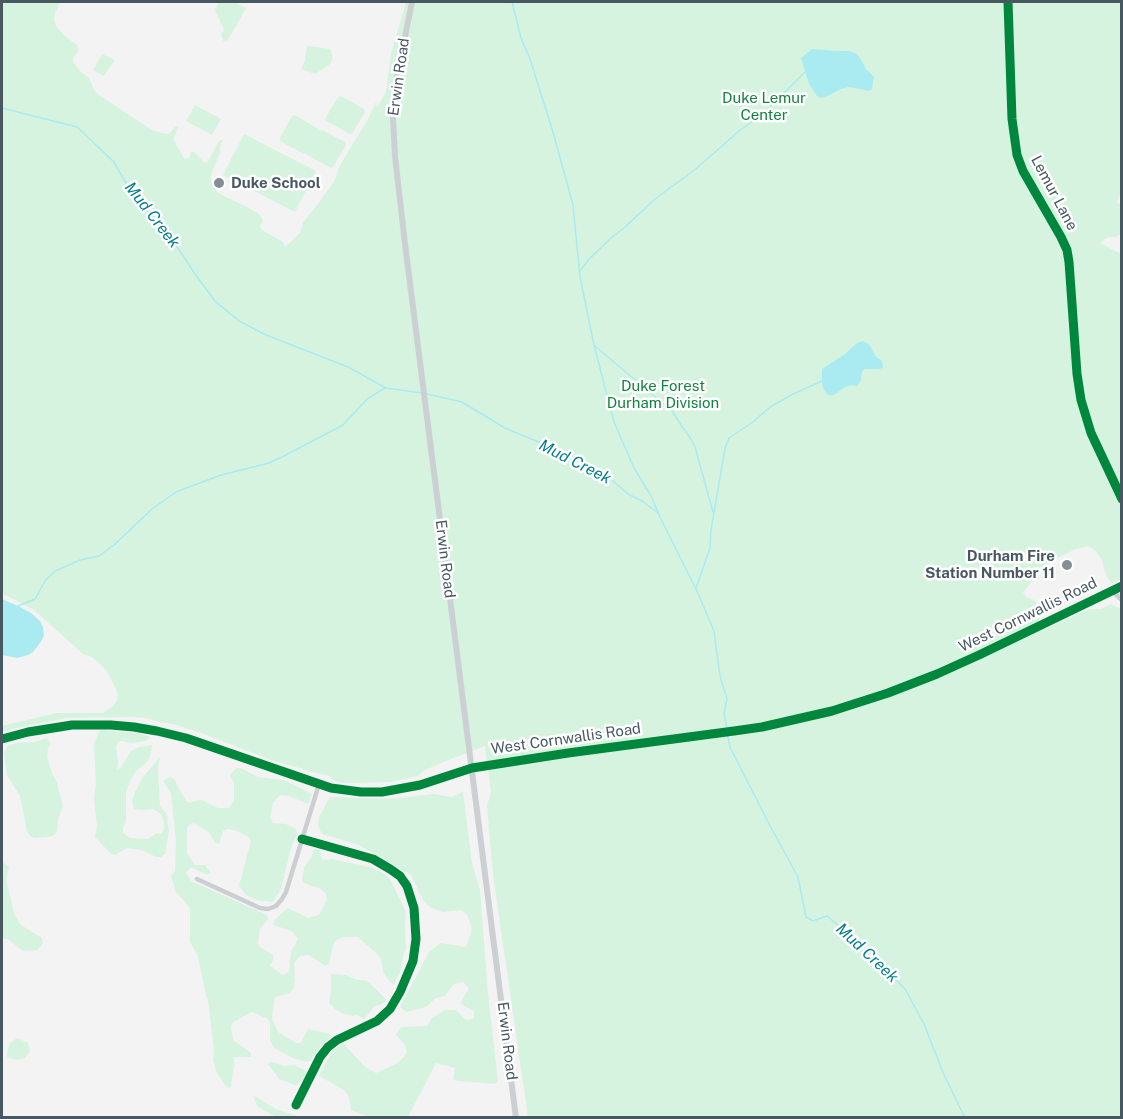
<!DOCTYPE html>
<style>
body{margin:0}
#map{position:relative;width:1123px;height:1119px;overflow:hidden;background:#f3f3f3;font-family:"Public Sans",sans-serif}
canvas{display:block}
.frame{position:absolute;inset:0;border:3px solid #485861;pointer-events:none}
</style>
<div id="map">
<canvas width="1123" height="1119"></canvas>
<div class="frame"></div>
</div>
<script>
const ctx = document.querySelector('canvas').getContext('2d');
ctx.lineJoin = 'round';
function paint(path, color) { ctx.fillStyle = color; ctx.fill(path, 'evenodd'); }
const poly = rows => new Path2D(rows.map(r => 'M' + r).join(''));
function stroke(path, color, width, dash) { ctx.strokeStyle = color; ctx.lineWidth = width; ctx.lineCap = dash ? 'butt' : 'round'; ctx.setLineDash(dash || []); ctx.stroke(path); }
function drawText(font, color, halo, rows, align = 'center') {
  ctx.font = font + ' "Public Sans",sans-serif'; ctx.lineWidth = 5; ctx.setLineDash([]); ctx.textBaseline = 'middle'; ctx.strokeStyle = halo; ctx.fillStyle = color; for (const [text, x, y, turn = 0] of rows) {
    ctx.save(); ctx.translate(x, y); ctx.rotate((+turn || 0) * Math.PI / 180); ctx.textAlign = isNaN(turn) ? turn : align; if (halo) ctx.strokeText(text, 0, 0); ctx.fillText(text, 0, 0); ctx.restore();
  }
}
paint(poly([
 [2,2,60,2,55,13,54,20,56,26,66,37,77,45,78,51,73,58,73,62,81,72,89,78,94,90,99,95,152,130,161,133,169,134,175,127,179,126,173,139,184,158,188,159,190,156,190,152,194,152,204,162,207,163,219,141,223,139,220,146,220,153,211,174,211,180,213,187,217,192,224,196,245,206,259,214,262,218,263,221,260,226,262,230,283,242,285,247,300,233,303,223,308,216,318,204,335,180,339,167,368,119,376,102,377,108,386,92,391,54,406,2,1121,2,1122,192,1119,196,1117,202,1121,205,1121,234,1115,237,1106,238,1100,243,1121,254,1121,579,1112,583,1108,579,1104,570,1102,560,1095,550,1088,546,1076,549,1049,562,1041,568,1023,593,1027,597,1036,602,1040,610,1042,615,1037,623,1043,630,1089,609,1101,609,1111,604,1121,609,1121,1117,528,1117,493,875,487,806,491,792,485,746,441,763,423,771,418,776,390,782,346,783,338,782,332,779,328,775,320,774,271,760,199,732,173,724,159,722,146,718,131,717,67,718,21,727,2,732,2,726,56,713,103,713,113,706,117,700,118,695,113,683,107,671,98,662,92,657,83,654,34,610,2,593],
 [219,2,234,2,246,8,228,40,223,41,221,34,224,30,215,10],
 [309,46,330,49,333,58,330,64,315,74,301,69,306,58,305,57,307,47],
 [102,54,115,60,104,76,93,70],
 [341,96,364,109,365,112,352,134,350,134,326,121,325,119,338,97],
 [195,105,221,119,212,135,186,121],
 [295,115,318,129,319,131,322,130,345,142,346,145,333,167,331,168,307,155,306,153,304,154,280,141,280,138,292,116],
 [244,134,316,171,295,212,223,175],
 [101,730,138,733,150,737,146,741,131,743,122,741,118,742,116,747,118,761,117,770,121,767,131,751,139,747,152,745,151,754,147,762,136,771,131,779,126,792,126,820,123,828,123,833,130,838,148,839,157,833,161,834,164,830,164,822,161,814,153,809,144,810,134,809,132,801,135,792,143,777,160,757,158,768,160,806,166,813,169,831,165,854,161,857,156,857,142,850,127,848,115,855,110,853,95,837,97,826,94,799,96,784,94,746,98,733],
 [47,738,51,744,48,748,47,757,52,773,57,783,63,806,58,819,57,832,54,835,49,837,35,838,30,836,27,831,20,796,7,775,4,753,8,745,16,743,35,742],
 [236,768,241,768,258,777,284,780,312,794,308,804,289,796,280,795,273,803,270,817,273,823,286,824,296,829,297,834,291,848,281,889,273,902,256,900,246,895,239,886,251,841,248,837,237,831,228,829,223,831,219,844,215,843,209,832,193,823,189,825,187,829,187,853,195,865,205,865,211,873,209,874,205,874,191,867,186,873,191,881,267,915,268,919,260,929,258,943,260,947,273,955,273,960,270,966,283,975,289,972,291,951,298,939,292,931,273,925,275,919,288,908,308,918,319,915,327,899,326,894,321,889,309,885,303,882,302,879,304,868,312,856,313,850,315,849,320,850,322,859,325,860,332,859,370,867,383,873,390,879,406,912,405,926,406,949,404,953,400,972,394,984,390,982,385,975,383,971,382,962,378,955,358,937,343,937,335,941,333,945,329,964,325,966,309,955,300,956,294,963,295,981,293,989,290,993,276,997,274,1001,272,1019,278,1032,296,1043,301,1043,308,1029,330,1034,329,1039,319,1048,311,1060,307,1062,293,1058,274,1048,270,1040,270,1023,268,1019,252,1012,233,1022,231,1026,233,1040,251,1053,251,1057,233,1057,235,1066,233,1070,231,1087,227,1088,217,1073,213,1060,214,1050,208,1000,206,996,198,956,190,942,190,909,185,902,176,892,171,876,175,871,176,842,171,793,163,781,170,777,174,779,186,801,189,803,198,800,202,800,218,808,229,808,234,800,234,783,230,775],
 [463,792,472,863,480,890,488,994,498,1081,495,1084,458,1081,453,1079,455,1068,436,1063,408,1117,369,1117,351,1110,349,1097,344,1090,319,1076,333,1049,344,1044,365,1067,376,1073,398,1063,407,1053,405,1045,396,1035,401,1027,427,1026,432,1018,445,1010,456,1010,466,1020,474,1019,474,1011,460,1004,469,988,463,982,454,984,445,996,436,998,426,1007,406,1012,400,1007,429,952,440,943,466,947,472,929,468,916,462,910,443,912,430,907,423,900,411,875,359,845,322,834,318,826,319,817,330,797,389,799,434,794,451,797],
 [2,862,9,867,6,880,15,916,21,925,42,938,43,943,38,950,23,951,8,939,2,938],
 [331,974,345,975,357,980,363,980,367,981,387,1000,380,1005,375,1006,364,1019,357,1015,352,1016,344,1014,335,1009,329,1003,331,990],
 [17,1038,28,1043,30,1051,25,1058,16,1060,7,1057,8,1048,10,1043],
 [270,1062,275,1063,284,1066,295,1065,306,1071,308,1075,297,1085,295,1085,279,1079,268,1064],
 [253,1095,276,1109,299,1117,276,1117,257,1106]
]), '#d6f3df');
paint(poly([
 [812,49,836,51,849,51,855,53,859,56,866,69,874,77,872,89,869,91,849,87,841,89,827,96,821,98,817,96,809,84,801,58],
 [863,341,869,344,876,357,882,361,883,368,878,369,865,369,862,371,861,380,857,386,852,385,845,387,834,395,828,395,824,390,822,385,822,369,845,354,857,343],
 [2,599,18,606,31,613,40,621,43,627,44,636,40,643,33,652,28,655,17,658,2,655]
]), '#aaebf2');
stroke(poly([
 [512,2,521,38,530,59,553,132,573,205,580,277,594,345,614,422,634,468,651,496,658,512],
 [2,108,77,127,113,161,132,193,172,239,195,274,215,301,239,321,266,335,348,367,386,388,422,393],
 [580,271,589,259,610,239,624,228,655,199,697,168,739,131,763,114,805,72],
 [595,346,672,411,681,425,691,439,695,447,713,512],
 [427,394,462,402,505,428,577,458,604,473,628,494,642,501,658,513,696,589,714,631,720,676,727,699,724,714,727,729],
 [696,588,710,548,711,530,725,448,729,438,753,422,770,407,793,394,822,381],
 [18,606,35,599,45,581,55,571,80,560,99,556,114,545,152,509,176,492,221,475,269,463,284,456,343,425,367,399,385,388],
 [727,733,730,747,768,822,798,877,806,917,813,921,827,916,857,941,905,989,924,1024,944,1075,965,1118]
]), '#aaebf2', 1.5);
stroke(poly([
 [1008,2,1012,119,1017,155,1023,171,1061,237,1067,250,1069,262,1077,374,1081,400,1091,433,1122,499],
 [197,879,260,908,268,909,276,906,282,899,286,892,319,784],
 [296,1105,320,1057,328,1047,337,1040,377,1021,390,1009,400,992,413,961,416,939,414,908,407,886,400,876,390,869,373,859,302,839]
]), '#cccfd2', 4.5);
stroke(poly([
 [1112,591,1122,600],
 [2,739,28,732,72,725,111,725,134,727,157,731,186,738,331,788,361,792,382,792,420,785,472,768,568,753,734,731,762,727,832,711,888,693,937,674,979,655,1122,586]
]), '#cccfd2', 5);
stroke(poly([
 [412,2,395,86,393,118,395,156,405,244,516,1118]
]), '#cdd0d3', 6);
stroke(poly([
 [1008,2,1012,119,1017,155,1023,171,1061,237,1067,250,1069,262,1077,374,1081,400,1091,433,1122,499],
 [2,739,28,732,72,725,111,725,134,727,157,731,186,738,331,788,361,792,382,792,420,785,472,768,568,753,734,731,762,727,832,711,888,693,937,674,979,655,1122,586],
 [296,1105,320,1057,328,1047,337,1040,377,1021,390,1009,400,992,413,961,416,939,414,908,407,886,400,876,390,869,373,859,302,839]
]), '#00873e', 9);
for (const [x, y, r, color] of [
 [219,183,6,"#848e94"],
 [1067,565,6,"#848e94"]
]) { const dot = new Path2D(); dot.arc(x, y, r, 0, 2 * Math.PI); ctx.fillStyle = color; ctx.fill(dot); stroke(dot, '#fff', 2); }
drawText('15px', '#485861', '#fff', [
 ["Erwin Road",399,77,-82],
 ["Lemur Lane",1054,193,62],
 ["Erwin Road",445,559,83],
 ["West Cornwallis Road",1028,615,-26],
 ["West Cornwallis Road",566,739,-8],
 ["Erwin Road",507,1041,83]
]);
drawText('15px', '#128340', '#fff', [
 ["Duke Lemur",764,98],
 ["Center",764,115],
 ["Duke Forest",663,386],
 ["Durham Division",663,403]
]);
drawText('bold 15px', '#485861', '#fff', [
 ["Duke School",231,183],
 ["Durham Fire",1055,556,"right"],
 ["Station Number 11",1055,573,"right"]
], 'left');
drawText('italic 16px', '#077f8e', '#fff', [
 ["Mud Creek",152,215,52],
 ["Mud Creek",575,462,27],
 ["Mud Creek",867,953,43]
]);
</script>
